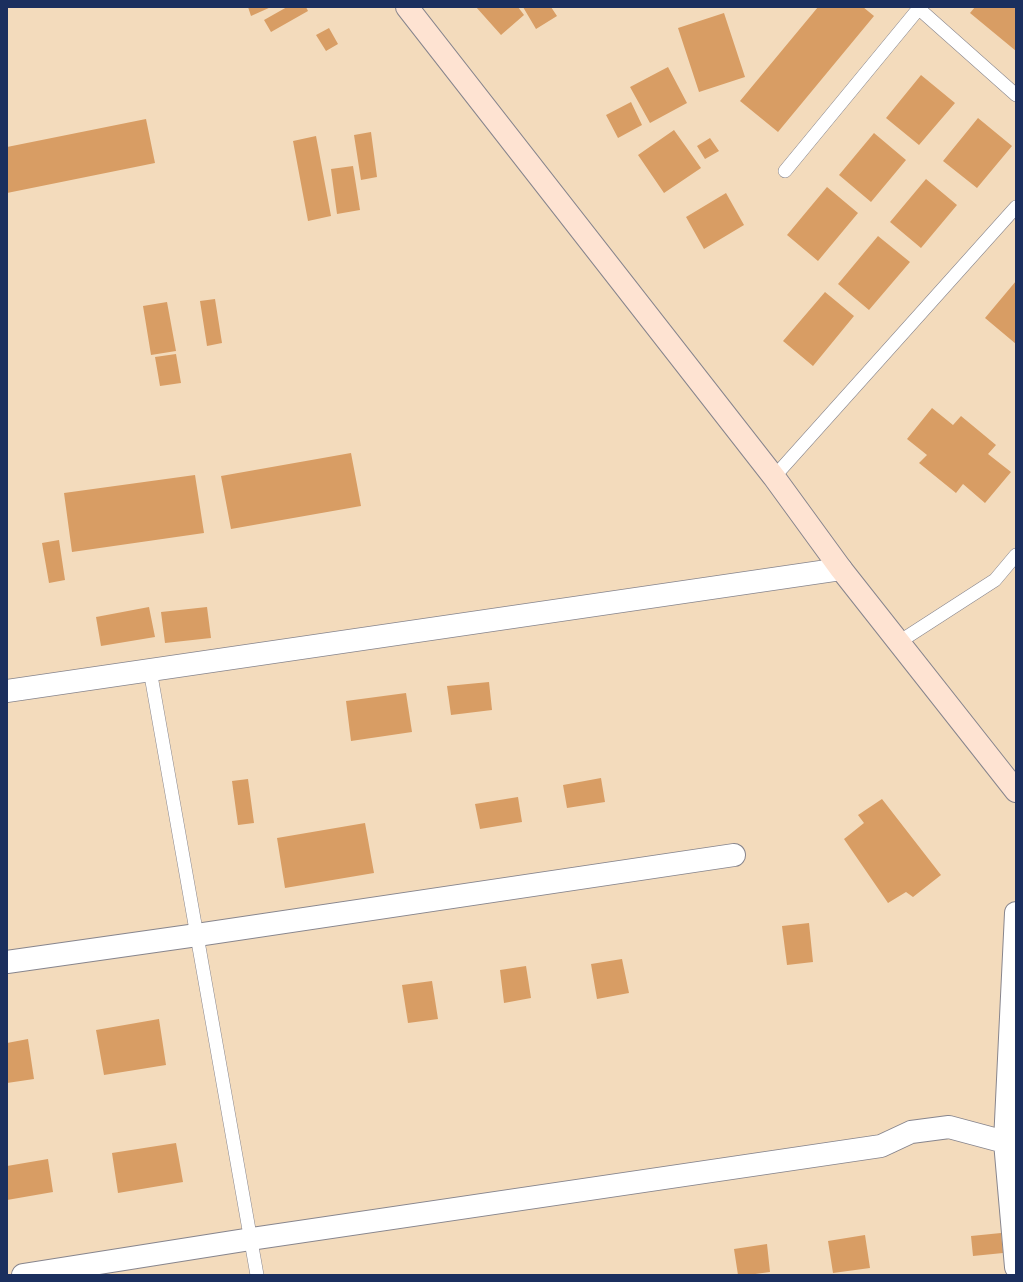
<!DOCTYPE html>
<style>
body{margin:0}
#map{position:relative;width:1023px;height:1282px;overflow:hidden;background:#f3dbbc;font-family:"Sorts Mill Goudy",serif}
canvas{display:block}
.frame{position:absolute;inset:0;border:8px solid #1b2f5e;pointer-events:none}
</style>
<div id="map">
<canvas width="1023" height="1282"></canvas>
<div class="frame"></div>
</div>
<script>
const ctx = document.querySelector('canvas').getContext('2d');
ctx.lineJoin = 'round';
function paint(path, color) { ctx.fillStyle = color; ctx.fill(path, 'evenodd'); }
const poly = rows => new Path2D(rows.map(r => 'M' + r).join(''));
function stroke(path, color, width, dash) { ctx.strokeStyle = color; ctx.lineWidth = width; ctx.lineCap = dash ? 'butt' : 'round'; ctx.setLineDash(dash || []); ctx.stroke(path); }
paint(poly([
 [248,7,271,7,251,16],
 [287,7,306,7,308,11,271,32,264,20],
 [476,7,518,7,524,15,501,35],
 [523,7,551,7,557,16,536,29],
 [818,7,863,7,874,16,778,132,740,101],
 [975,7,1016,7,1016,51,970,13],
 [724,13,745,77,699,92,678,28],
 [329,28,338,44,326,51,316,35],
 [668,67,687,103,650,123,630,87],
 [921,75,955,103,919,145,886,118],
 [631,102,642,125,618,138,606,115],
 [978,118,1012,146,977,188,943,161],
 [146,119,155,163,7,193,7,147],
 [674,130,701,168,664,193,638,155],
 [371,132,377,177,361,180,354,135],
 [874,133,906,160,871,202,839,175],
 [316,136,331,216,308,221,293,141],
 [710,138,719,151,705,159,697,146],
 [353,166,360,210,337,214,331,169],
 [926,179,957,205,921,248,890,222],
 [827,187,858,213,818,261,787,235],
 [726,193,744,225,704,249,686,217],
 [878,236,910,262,869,310,838,284],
 [1016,281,1016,344,985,318],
 [825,292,854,316,813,366,783,341],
 [215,299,222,343,207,346,200,301],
 [167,302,176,351,151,355,143,306],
 [176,354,181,383,160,386,155,357],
 [932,408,953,425,961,416,996,445,988,454,1011,472,985,503,963,484,956,493,919,463,927,455,907,439],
 [351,453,361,506,231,529,221,476],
 [195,475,204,533,72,552,64,493],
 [59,540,65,580,49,583,42,543],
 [149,607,155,637,101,646,96,617],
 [207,607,211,638,165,643,161,612],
 [489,682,492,710,451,715,447,686],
 [406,693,412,732,351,741,346,701],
 [601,778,605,802,567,808,563,785],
 [248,779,254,823,238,825,232,781],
 [518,797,522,822,480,829,475,804],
 [882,799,941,875,913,897,906,892,888,903,844,839,864,823,858,815],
 [365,823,374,873,285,888,277,838],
 [809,923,813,962,787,965,782,926],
 [622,959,629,993,597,999,591,964],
 [526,966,531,998,504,1003,500,970],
 [432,981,438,1019,408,1023,402,985],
 [159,1019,166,1065,104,1075,96,1030],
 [28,1039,34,1079,7,1083,7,1043],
 [176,1143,183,1182,118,1193,112,1153],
 [48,1159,53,1192,7,1200,7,1166],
 [1001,1233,1003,1253,973,1256,971,1236],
 [865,1235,870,1268,833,1273,828,1241],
 [767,1244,770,1272,748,1275,738,1275,734,1249]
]), '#d89d64');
const lane = poly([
 [917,7,1016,95],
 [785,171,920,7],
 [774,477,1016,207],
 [899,642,995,580,1016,555],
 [150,670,257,1275]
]);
const street = poly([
 [7,691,841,569],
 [1016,913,1005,1142,1016,1267],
 [7,962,197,935,734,855],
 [23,1275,251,1239,881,1146,911,1132,949,1127,1005,1142]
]);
const secondary = poly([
 [407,7,774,477,841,569,1016,791]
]);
stroke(lane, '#87858d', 14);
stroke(street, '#87858d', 24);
stroke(secondary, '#87858d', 24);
stroke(lane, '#fff', 13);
stroke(street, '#fff', 22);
stroke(secondary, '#fee3d2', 22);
</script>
